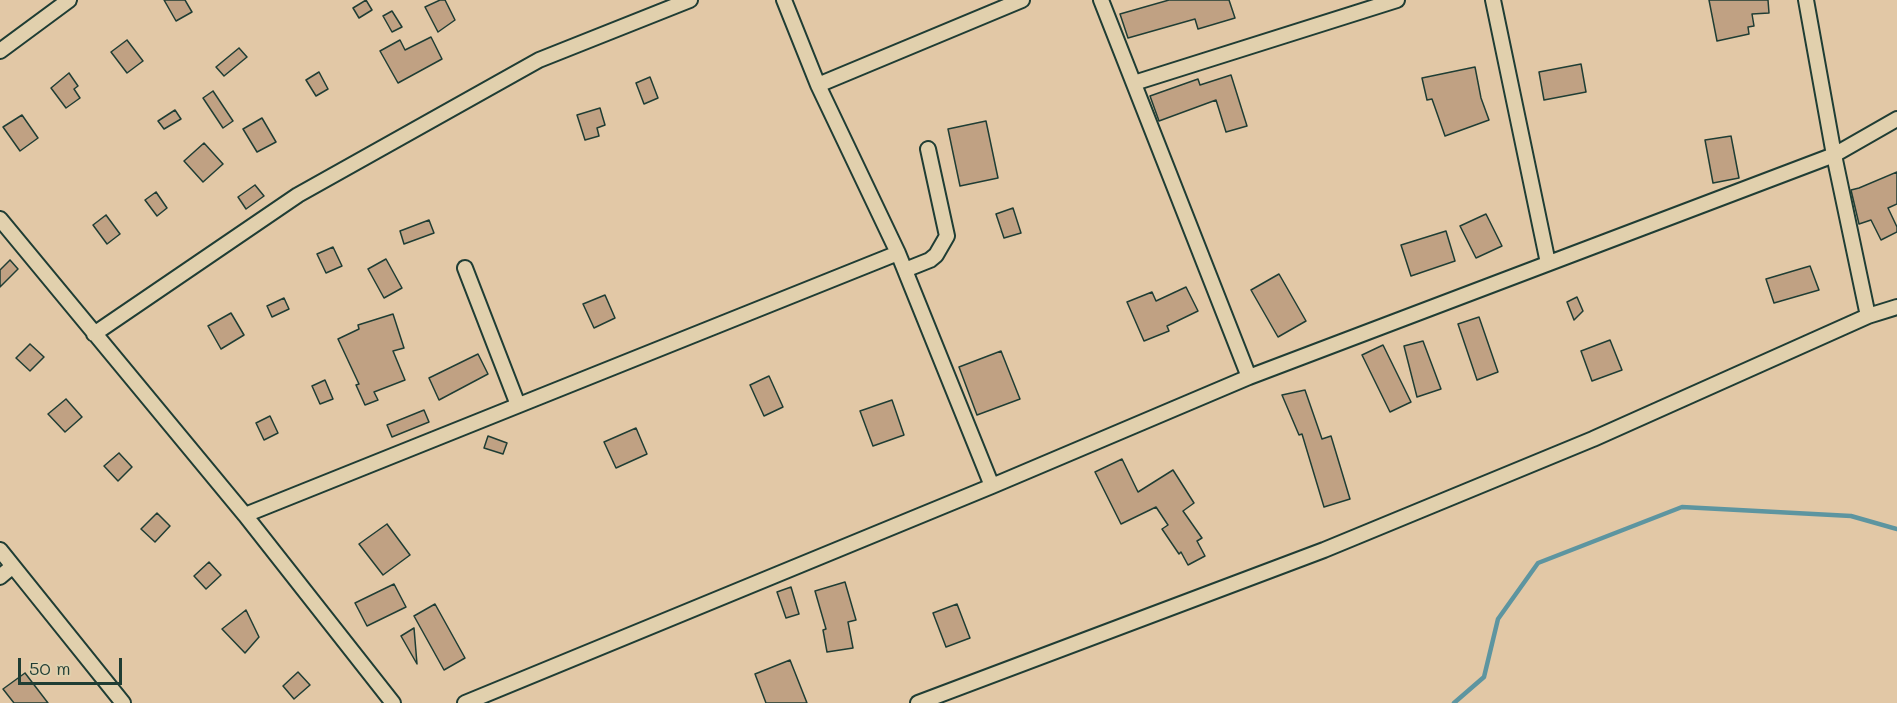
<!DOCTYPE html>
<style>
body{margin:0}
#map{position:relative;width:1897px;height:703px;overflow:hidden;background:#e2c8a6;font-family:Mali,sans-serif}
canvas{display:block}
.scale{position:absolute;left:18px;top:658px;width:104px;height:27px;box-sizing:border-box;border:3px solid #1f3d34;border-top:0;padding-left:8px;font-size:18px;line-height:21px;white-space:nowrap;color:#1f3d34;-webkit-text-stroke:4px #e1d0ad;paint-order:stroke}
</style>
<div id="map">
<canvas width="1897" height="703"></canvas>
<div class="scale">50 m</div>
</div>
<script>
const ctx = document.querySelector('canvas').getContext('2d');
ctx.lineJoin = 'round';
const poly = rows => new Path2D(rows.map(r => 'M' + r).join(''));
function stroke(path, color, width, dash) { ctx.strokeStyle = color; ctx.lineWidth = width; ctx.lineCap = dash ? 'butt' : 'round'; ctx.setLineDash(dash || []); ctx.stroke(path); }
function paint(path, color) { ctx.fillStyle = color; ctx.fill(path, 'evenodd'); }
stroke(poly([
 [1454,703,1484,677,1498,619,1538,563,1682,507,1851,516,1897,529]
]), '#5d95a0', 4.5);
const building = poly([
 [164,0,185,0,192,12,176,21,164,0],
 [366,0,372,10,359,18,353,8,366,0],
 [440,0,445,0,455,20,438,32,425,7,440,0],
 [1169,0,1229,0,1235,18,1198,29,1195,19,1128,38,1120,14,1169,0],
 [1709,0,1768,0,1769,13,1752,14,1754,26,1748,27,1749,34,1717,41,1709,0],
 [392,11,402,27,392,32,383,16,392,11],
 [431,37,442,59,398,83,380,51,400,40,405,50,431,37],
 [127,40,143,61,127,73,111,52,127,40],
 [239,48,247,57,224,76,216,67,239,48],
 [1581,64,1586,92,1544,100,1539,72,1581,64],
 [1475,67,1481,98,1489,120,1445,136,1432,99,1427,100,1422,78,1475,67],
 [319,72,328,89,316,96,306,80,319,72],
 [69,73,78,86,74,89,80,98,66,108,51,88,69,73],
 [1231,75,1247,126,1226,132,1216,100,1159,121,1150,96,1198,79,1200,85,1231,75],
 [650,77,658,98,644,104,636,83,650,77],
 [213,91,233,121,223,128,203,98,213,91],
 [600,108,605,125,597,128,599,136,585,140,577,115,600,108],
 [175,110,181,119,164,129,158,121,175,110],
 [22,115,38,138,20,151,3,127,22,115],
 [262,118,276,142,257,152,243,129,262,118],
 [986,121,998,178,960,186,948,129,986,121],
 [1731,136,1739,178,1713,183,1705,140,1731,136],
 [204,143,223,164,203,182,184,161,204,143],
 [1897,172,1897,204,1888,208,1897,227,1897,232,1881,240,1871,220,1859,224,1851,190,1859,188,1897,172],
 [255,185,264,196,246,209,238,197,255,185],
 [156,192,167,208,157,216,145,200,156,192],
 [1013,208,1021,233,1004,238,996,214,1013,208],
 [1486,214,1502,246,1476,258,1460,226,1486,214],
 [106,215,120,234,107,244,93,225,106,215],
 [429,220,434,233,404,244,400,231,429,220],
 [1446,231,1455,261,1411,276,1401,245,1446,231],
 [333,247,342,266,326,273,317,254,333,247],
 [386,259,402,288,384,298,368,269,386,259],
 [10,260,18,269,0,287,0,270,10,260],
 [1810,266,1819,290,1774,303,1766,279,1810,266],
 [1279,274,1306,321,1278,337,1251,290,1279,274],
 [1186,287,1198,311,1167,326,1169,331,1144,341,1127,302,1152,292,1156,301,1186,287],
 [605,295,615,318,594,328,583,304,605,295],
 [1577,297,1583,311,1574,320,1567,302,1577,297],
 [284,298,289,309,272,317,267,306,284,298],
 [231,313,244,335,221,349,208,326,231,313],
 [393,314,404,348,393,351,405,380,374,392,378,400,365,405,356,385,359,384,338,339,359,329,358,325,393,314],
 [1479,317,1498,372,1477,380,1458,324,1479,317],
 [1610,340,1622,370,1592,381,1581,351,1610,340],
 [1423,341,1441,389,1417,397,1404,346,1423,341],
 [30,344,44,357,30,371,16,358,30,344],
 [1383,345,1411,402,1390,412,1362,355,1383,345],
 [1001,351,1020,399,977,415,959,367,1001,351],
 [478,354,488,374,439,400,429,378,478,354],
 [769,376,783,407,764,416,750,385,769,376],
 [325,380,333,399,320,404,312,386,325,380],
 [1305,390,1322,439,1331,436,1350,499,1324,507,1302,434,1299,435,1282,395,1305,390],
 [66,399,82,417,65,432,48,414,66,399],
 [892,400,904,435,873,446,860,411,892,400],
 [424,410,429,422,392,437,387,425,424,410],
 [270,416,278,433,264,440,256,423,270,416],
 [636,428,647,454,616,468,604,442,636,428],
 [488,436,507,443,503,454,484,448,488,436],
 [119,453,132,467,118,481,104,466,119,453],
 [1122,459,1138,492,1173,470,1194,503,1183,511,1202,538,1197,541,1205,556,1188,565,1181,552,1179,554,1162,529,1168,525,1156,507,1121,524,1095,472,1122,459],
 [157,513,170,526,155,542,141,529,157,513],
 [387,524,410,555,383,575,359,544,387,524],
 [209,562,221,575,206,589,194,576,209,562],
 [845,582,856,620,848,622,853,648,827,652,823,630,826,629,815,591,845,582],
 [394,584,406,607,367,626,355,603,394,584],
 [791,587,799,614,786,618,777,592,791,587],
 [435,604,465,658,444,670,414,616,435,604],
 [957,604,970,638,946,647,933,613,957,604],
 [246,610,259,637,245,653,222,629,246,610],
 [414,628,417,664,401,636,414,628],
 [790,660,807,703,766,703,755,674,790,660],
 [298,672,310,685,294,699,283,686,298,672],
 [25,673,48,703,14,703,3,689,25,673]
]);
paint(building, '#c0a183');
stroke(building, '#1f3d34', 1.5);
const minor = poly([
 [784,0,818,85,1022,0],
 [1101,0,1249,377],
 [1493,0,1548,263],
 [1806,0,1834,155,1868,316],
 [0,51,69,0],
 [1134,83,1397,0],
 [818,85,898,253,992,486],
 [0,219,245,515,393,703],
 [465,268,518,405],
 [905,270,930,260,936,255,947,236,928,149],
 [94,334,298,195,539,60,690,0],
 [245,515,898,253],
 [0,550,123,703],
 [0,577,13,566],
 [465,703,992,486,1249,377,1834,155,1897,119],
 [918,703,1324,550,1593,439,1868,316,1897,307]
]);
stroke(minor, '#1f3d34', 18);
stroke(minor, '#e1d0ad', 14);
</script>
